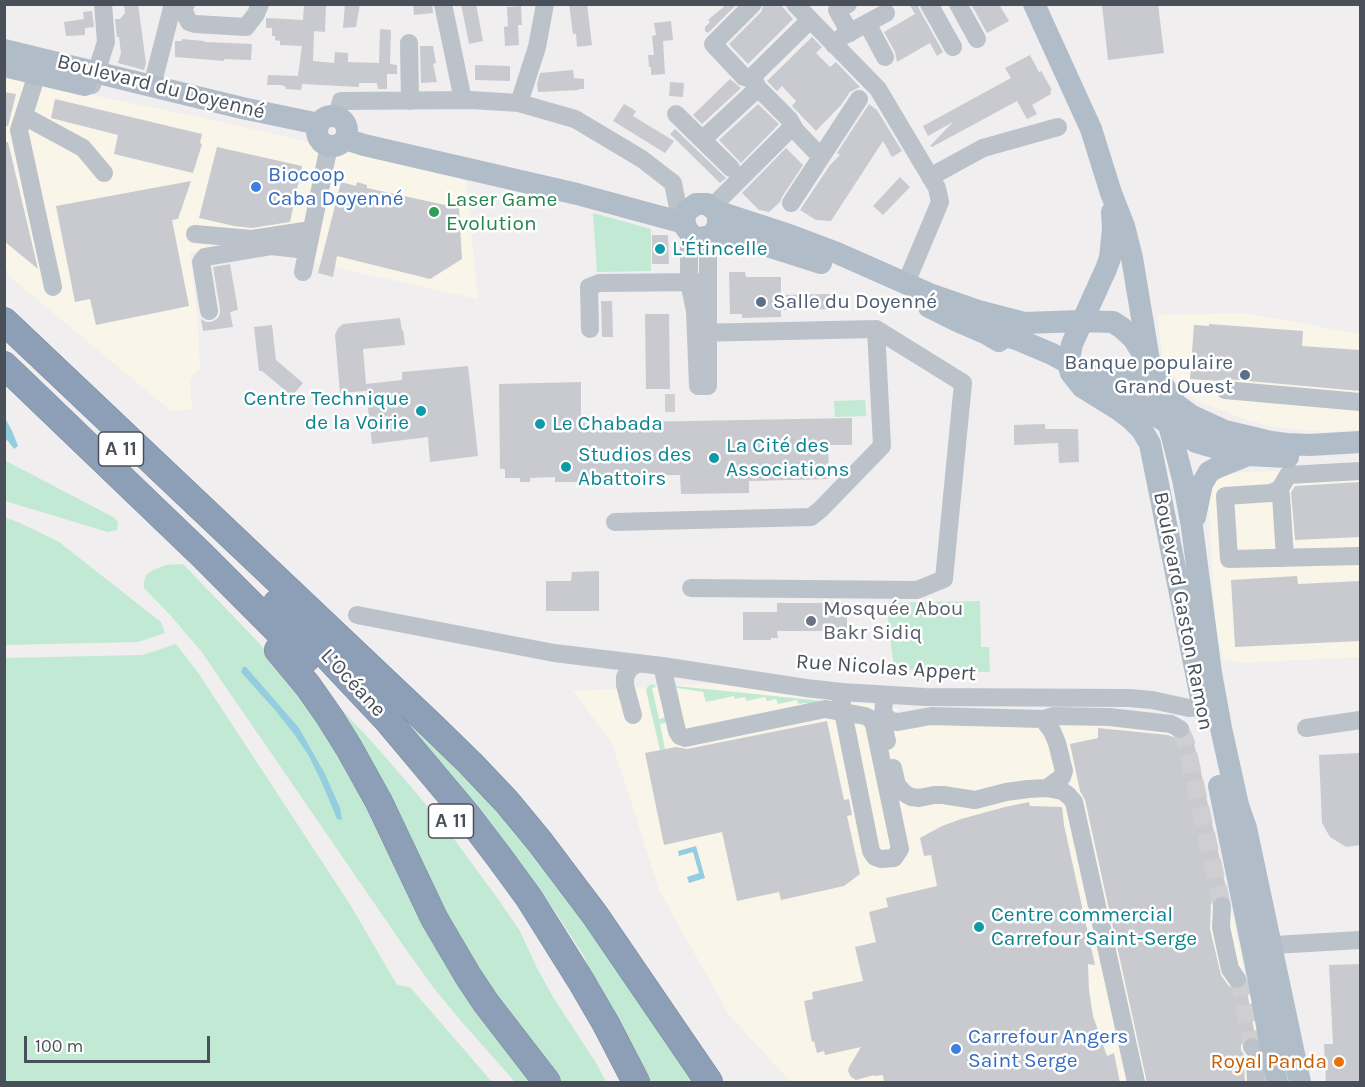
<!DOCTYPE html>
<meta charset="utf-8">
<style>
body{margin:0}
#map{position:relative;width:1365px;height:1087px;overflow:hidden;background:#f0eeee;font-family:Karla,sans-serif}
canvas{display:block}
.frame{position:absolute;inset:0;border:6px solid #495059;pointer-events:none}
.scale{position:absolute;left:24px;top:1036px;width:186px;height:27px;box-sizing:border-box;border:3px solid #495059;border-top:0;padding-left:8px;font-size:18px;line-height:21px;white-space:nowrap;color:#495059;-webkit-text-stroke:4px #fff;paint-order:stroke}
</style>
<div id="map">
<canvas width="1365" height="1087"></canvas>
<div class="frame"></div>
<div class="scale">100 m</div>
</div>
<script>
const ctx = document.querySelector('canvas').getContext('2d');
ctx.lineJoin = 'round';
function paint(path, color) { ctx.fillStyle = color; ctx.fill(path, 'evenodd'); }
const poly = rows => new Path2D(rows.map(r => 'M' + r).join(''));
function stroke(path, color, width, dash) { ctx.strokeStyle = color; ctx.lineWidth = width; ctx.lineCap = dash ? 'butt' : 'round'; ctx.setLineDash(dash || []); ctx.stroke(path); }
function drawText(font, color, halo, rows, align = 'center') {
  ctx.font = font + ' Karla,sans-serif'; ctx.lineWidth = 5; ctx.setLineDash([]); ctx.textBaseline = 'middle'; ctx.strokeStyle = halo; ctx.fillStyle = color; for (const [text, x, y, turn = 0] of rows) {
    ctx.save(); ctx.translate(x, y); ctx.rotate((+turn || 0) * Math.PI / 180); ctx.textAlign = isNaN(turn) ? turn : align; if (halo) ctx.strokeText(text, 0, 0); ctx.fillText(text, 0, 0); ctx.restore();
  }
}
paint(poly([
 [4,74,58,88,218,121,347,151,466,181,478,299,292,258,289,238,190,253,198,320,200,370,197,370,190,380,192,409,171,411,9,276,7,269,5,267],
 [1245,313,1360,334,1360,430,1325,432,1273,427,1247,420,1194,400,1182,389,1169,372,1163,359,1157,315],
 [1360,467,1360,657,1240,663,1223,659,1215,624,1209,510,1208,490,1210,486,1225,473],
 [719,683,821,700,870,704,898,708,897,713,1186,724,1192,736,1199,763,1257,1029,1270,1082,791,1082,729,1015,660,892,612,743,573,691]
]), '#f9f5e9');
paint(poly([
 [593,213,651,229,651,271,597,272],
 [865,400,866,416,835,417,834,401],
 [4,460,115,518,118,523,117,530,108,532,5,501],
 [4,517,18,522,59,542,161,622,165,633,138,642,5,645],
 [183,564,258,642,297,687,325,727,533,1082,515,1082,461,1021,433,987,405,948,201,651,171,616,144,588,144,582,146,575,153,570,166,565],
 [980,601,981,647,989,647,990,672,960,672,894,669,886,603],
 [176,644,199,674,351,906,397,985,410,987,492,1082,5,1082,5,658,143,655],
 [653,684,656,687,652,688,659,719,668,717,669,722,660,724,665,749,660,750,646,690,648,686],
 [676,686,716,690,822,701,809,708,807,703,798,704,797,700,778,704,776,699,767,701,765,697,746,701,745,697,735,699,734,696,706,702,703,692,672,687],
 [326,693,374,744,412,788,451,835,498,899,520,931,537,968,553,997,598,1066,606,1082,557,1082,488,991],
 [391,705,417,724,546,864,696,1082,647,1082,595,986,584,956,548,901,513,860]
]), '#c2e9d3');
paint(poly([
 [5,418,12,431,18,446,14,449,8,441,5,439],
 [243,667,246,667,299,728,325,774,340,808,342,820,337,819,322,783,309,756,294,734,275,710,241,672],
 [696,846,705,878,689,883,687,877,699,873,693,852,679,856,678,851]
]), '#94cde0');
paint(poly([
 [124,4,138,4,146,63,144,70,118,63,121,53,119,37,117,37,115,19,120,19,125,13],
 [304,4,326,4,325,32,314,31,313,61,334,63,335,52,348,53,348,62,379,63,380,29,391,30,390,64,397,65,397,74,387,74,387,89,378,89,377,83,359,83,359,87,302,84,301,90,286,89,286,87,283,86,283,85,267,85,268,75,298,76,302,46,280,45,280,41,275,40,275,36,272,36,272,28,266,28,266,18,303,20],
 [345,4,360,4,356,27,343,28],
 [413,4,432,4,433,13,414,15],
 [461,4,476,4,483,41,469,44],
 [569,4,587,4,592,45,577,47,576,34,573,34],
 [727,4,737,4,708,33,705,31,705,27,710,22,708,20],
 [764,4,780,4,793,19,748,64,729,44,761,12],
 [909,4,918,4,919,9,943,52,937,56,930,43,897,62,895,52,884,32,915,14],
 [971,4,999,4,1009,21,987,33],
 [1109,4,1158,4,1164,53,1108,60,1102,5],
 [521,6,522,25,518,25,519,45,505,46,504,27,508,26,507,7],
 [92,11,94,27,85,28,85,35,66,36,64,22,84,19,83,12],
 [671,21,673,40,663,41,665,74,651,75,651,67,649,67,648,55,654,55,652,36,656,35,654,23],
 [812,37,822,47,816,53,830,67,836,62,860,87,850,92,841,105,816,131,792,106,796,101,782,86,777,91,767,81],
 [182,39,204,41,205,42,252,44,251,60,224,59,224,61,175,57,175,41,182,41],
 [420,46,433,46,436,63,433,64,437,82,421,83],
 [1030,55,1039,72,1041,71,1052,90,1050,91,1051,94,1032,105,1037,114,1027,119,1017,101,932,147,930,146,953,122,928,136,923,126,1011,78,1005,68],
 [475,65,510,66,510,81,475,80],
 [573,70,574,78,584,79,584,89,579,89,579,90,538,92,537,84,540,73],
 [730,79,741,88,702,124,693,115],
 [670,82,684,83,683,97,669,96],
 [4,92,16,94,8,126,4,125],
 [55,99,202,134,200,143,202,144,193,173,114,154,118,135,51,118],
 [624,104,636,111,633,116,674,141,665,153,613,121],
 [758,104,779,124,741,163,719,140],
 [869,104,877,110,902,151,892,157,883,141,831,221,816,220,800,210,830,165,840,155,837,153],
 [675,129,726,178,720,183,670,134],
 [4,142,8,142,38,269,4,241],
 [217,147,302,166,290,222,252,228,234,226,199,218],
 [786,148,803,165,782,197,780,202,769,212,759,210,742,193],
 [900,177,910,187,883,215,873,206],
 [191,181,178,219,172,220,189,306,96,325,90,299,75,302,56,206],
 [341,182,356,186,357,182,367,185,367,188,459,208,462,259,430,279,337,256,333,277,318,273],
 [652,235,668,235,669,264,652,264],
 [230,264,238,310,230,312,233,327,203,331,201,319,206,322,211,322,217,319,220,314,220,309,213,267],
 [729,272,745,272,746,277,781,277,781,295,830,294,830,309,781,310,781,317,742,318,742,314,730,314],
 [601,301,612,301,613,337,602,337],
 [645,314,669,314,670,389,646,389],
 [400,318,402,331,403,329,405,345,363,349,366,384,402,380,402,372,468,366,478,456,430,462,428,437,372,444,366,391,340,393,335,335,338,328,343,324],
 [1209,324,1303,331,1302,346,1360,350,1360,391,1226,379,1219,381,1190,379,1194,325,1209,326],
 [272,325,276,360,303,383,292,396,262,371,259,371,254,327],
 [581,382,581,423,852,418,852,445,828,445,829,479,749,481,749,493,681,494,680,475,600,475,579,477,580,482,555,482,555,477,530,478,530,482,520,482,520,478,505,478,505,469,500,469,499,384],
 [1045,424,1045,429,1078,429,1079,462,1059,463,1058,443,1014,445,1014,425],
 [1360,482,1360,537,1295,540,1291,492,1295,486],
 [599,571,599,611,546,611,546,581,571,581,572,572],
 [1297,576,1298,584,1360,581,1360,641,1235,647,1231,580],
 [777,603,844,603,844,612,847,612,847,631,777,631,778,638,771,638,771,640,743,640,743,612,777,612],
 [827,721,844,800,849,799,852,815,847,816,860,874,844,886,781,900,779,892,737,901,722,832,664,845,645,753,676,747,687,749],
 [1098,728,1168,735,1180,740,1185,739,1190,734,1192,736,1199,763,1228,897,1223,895,1217,896,1212,900,1211,905,1210,929,1221,975,1228,985,1233,989,1239,990,1246,985,1255,1036,1250,1036,1245,1039,1241,1045,1241,1050,1245,1056,1244,1062,1245,1083,1147,1083,1085,800,1080,791,1070,744,1098,738],
 [1360,753,1360,845,1346,847,1330,837,1322,823,1319,755],
 [1029,802,1030,806,1062,807,1064,825,1095,965,1088,964,1089,990,1093,1016,1107,1056,1114,1053,1120,1083,884,1083,883,1075,874,1076,874,1075,856,1080,851,1077,848,1071,849,1067,861,1047,825,1055,824,1051,817,1053,814,1041,812,1042,804,1001,813,999,812,992,863,981,855,947,876,942,869,912,888,907,886,898,937,886,931,855,924,856,920,838,942,826,961,819,1005,807],
 [1360,964,1360,1083,1326,1083,1324,1044,1333,1044,1329,965]
]), '#c9cad0');
stroke(poly([
 [665,403,675,403],
 [1180,729,1186,743,1222,906],
 [1237,979,1240,985,1255,1061]
]), '#cfced0', 18, [18, 9]);
const highway = poly([
 [4,321,433,727,470,763,507,802,540,842,595,915,709,1082],
 [4,365,202,555,306,659],
 [277,603,388,721,467,815,499,857,529,898,581,981,606,1024,636,1082],
 [278,650,308,686,329,716,349,748,379,802,434,918,468,976,486,1003,547,1082]
]);
stroke(highway, '#778aa2', 28);
stroke(poly([
 [186,4,184,7,185,14,189,22,195,24,246,27,256,14,260,4],
 [443,4,463,100],
 [753,4,713,44,744,77,754,80],
 [795,4,878,89,937,188,940,202,906,283],
 [848,4,837,10,850,33],
 [929,4,953,47],
 [958,4,977,39],
 [810,20,756,73,754,80,758,88,789,119,796,131,820,156],
 [867,23,885,57],
 [409,43,410,101],
 [834,45,843,36,886,13],
 [39,61,37,74,19,130,53,287],
 [92,85,106,42,103,4],
 [152,86,173,4],
 [519,103,537,47,545,4],
 [676,114,731,168],
 [24,116,83,148,104,173],
 [337,116,341,101,471,100,519,103,575,119,642,159,673,183,678,208],
 [702,140,758,88],
 [930,177,983,148,1058,127],
 [791,203,859,99],
 [712,207,793,126],
 [689,233,689,282,695,311,698,386,708,386,708,249,710,236],
 [195,234,252,239,311,230],
 [303,272,329,146],
 [209,311,201,262,205,257,271,246,306,250],
 [590,329,589,287,599,283,700,282],
 [1225,390,1360,402],
 [1360,471,1288,475,1280,489,1271,493,1225,496,1229,559,1360,556],
 [1278,490,1281,495,1285,558],
 [615,522,811,517,821,509,882,446,876,329],
 [691,588,917,590,944,579,963,383,876,329,696,333],
 [357,615,554,653,662,666,806,688,842,692,925,697,1129,698,1152,700,1189,708,1203,707,1216,705],
 [662,666,677,731,680,736,685,738,825,709,843,712,865,716,871,719,874,725,900,849,894,858,881,859,875,857,871,851,843,712,841,699,842,692],
 [884,695,883,724,887,741],
 [883,714,891,721,898,722,931,716,1043,719,1052,731,1057,743,1064,771,1062,777,1047,788,1028,789,1006,792,975,800,943,795,934,795,919,798,911,797,904,793,897,785,893,768],
 [633,715,625,685,625,677,630,668,639,663],
 [1043,719,1053,716,1109,717,1171,724,1180,729],
 [1306,728,1360,720],
 [1047,788,1062,791,1068,795,1074,802,1136,1082],
 [1222,906,1221,927,1230,969,1237,979],
 [1257,946,1360,940],
 [1252,1047,1274,1069],
 [1255,1061,1256,1082]
]), '#bbc2c9', 18);
stroke(poly([
 [1034,4,1091,129,1111,193,1124,226,1132,258,1150,366,1169,425,1183,479,1192,527,1211,673,1221,728,1238,805,1246,828,1300,1082],
 [4,50,242,108,319,124],
 [4,66,85,85],
 '317 131a15 15 0 1 1 30 0a15 15 0 1 1-30 0Z',
 [345,139,364,145,577,194,684,223],
 [716,211,718,215,718,225,714,233,710,236,699,238,693,237,686,228,684,218,687,211,696,204,707,204,716,211,792,236,837,253,932,295,978,311,1024,323,1082,321,1113,322,1122,328,1133,338,1168,393,1177,405,1192,416,1225,431,1271,442,1287,444,1310,445,1360,442],
 [1112,212,1113,229,1110,258,1106,269,1077,333,1072,344,1068,364,1071,373,1082,387,1119,410,1131,419,1142,430,1150,444,1201,698],
 [714,233,739,237,821,263],
 [929,307,957,321,987,334,999,341],
 [987,334,1005,336,1019,340,1052,354,1118,390,1196,442,1213,447,1248,455,1288,457],
 [1101,381,1117,378,1150,366],
 [1195,517,1202,484,1209,472,1218,467,1248,455],
 [1219,786,1259,981,1277,1082]
]), '#b1bcc9', 22);
stroke(highway, '#8c9fb7', 27);
for (const [x, y, r, color] of [
 [256,187,6,"#3f7fe0"],
 [434,212,6,"#2e9e5b"],
 [660,249,6,"#0f9aa8"],
 [761,302,6,"#5c6f8a"],
 [1245,375,6,"#5c6f8a"],
 [421,411,6,"#0f9aa8"],
 [540,424,6,"#0f9aa8"],
 [714,458,6,"#0f9aa8"],
 [566,467,6,"#0f9aa8"],
 [811,621,6,"#6b7280"],
 [979,927,6,"#0f9aa8"],
 [956,1049,6,"#3f7fe0"],
 [1339,1062,6,"#e8710a"]
]) { const dot = new Path2D(); dot.arc(x, y, r, 0, 2 * Math.PI); ctx.fillStyle = color; ctx.fill(dot); stroke(dot, '#fff', 2); }
for (const [x, y, w] of [
 [121,449,45],
 [451,821,45]
]) { const box = new Path2D(); box.roundRect(x - w / 2, y - 17, w, 34, 4.5); ctx.fillStyle = '#fff'; ctx.fill(box); stroke(box, '#495059', 1.5); }
drawText('bold 20px', '#495059', null, [
 ["A 11",121,449],
 ["A 11",451,821]
]);
drawText('21px', '#495059', '#fff', [
 ["Boulevard du Doyenné",161,87,14],
 ["Boulevard Gaston Ramon",1183,611,79],
 ["Rue Nicolas Appert",886,668,4],
 ["L’Océane",353,683,47]
]);
drawText('21px', '#366cbe', '#fff', [
 ["Biocoop",268,175],
 ["Caba Doyenné",268,199],
 ["Carrefour Angers",968,1037],
 ["Saint Serge",968,1061]
], 'left');
drawText('21px', '#27864d', '#fff', [
 ["Laser Game",446,200],
 ["Evolution",446,224]
], 'left');
drawText('21px', '#0d838f', '#fff', [
 ["L'Étincelle",672,249],
 ["Centre Technique",409,399,"right"],
 ["de la Voirie",409,423,"right"],
 ["Le Chabada",552,424],
 ["La Cité des",726,446],
 ["Associations",726,470],
 ["Studios des",578,455],
 ["Abattoirs",578,479],
 ["Centre commercial",991,915],
 ["Carrefour Saint-Serge",991,939]
], 'left');
drawText('21px', '#4e5e75', '#fff', [
 ["Salle du Doyenné",773,302],
 ["Banque populaire",1233,363,"right"],
 ["Grand Ouest",1233,387,"right"]
], 'left');
drawText('21px', '#5b616d', '#fff', [
 ["Mosquée Abou",823,609],
 ["Bakr Sidiq",823,633]
], 'left');
drawText('21px', '#c56008', '#fff', [
 ["Royal Panda",1327,1062]
], 'right');
</script>
